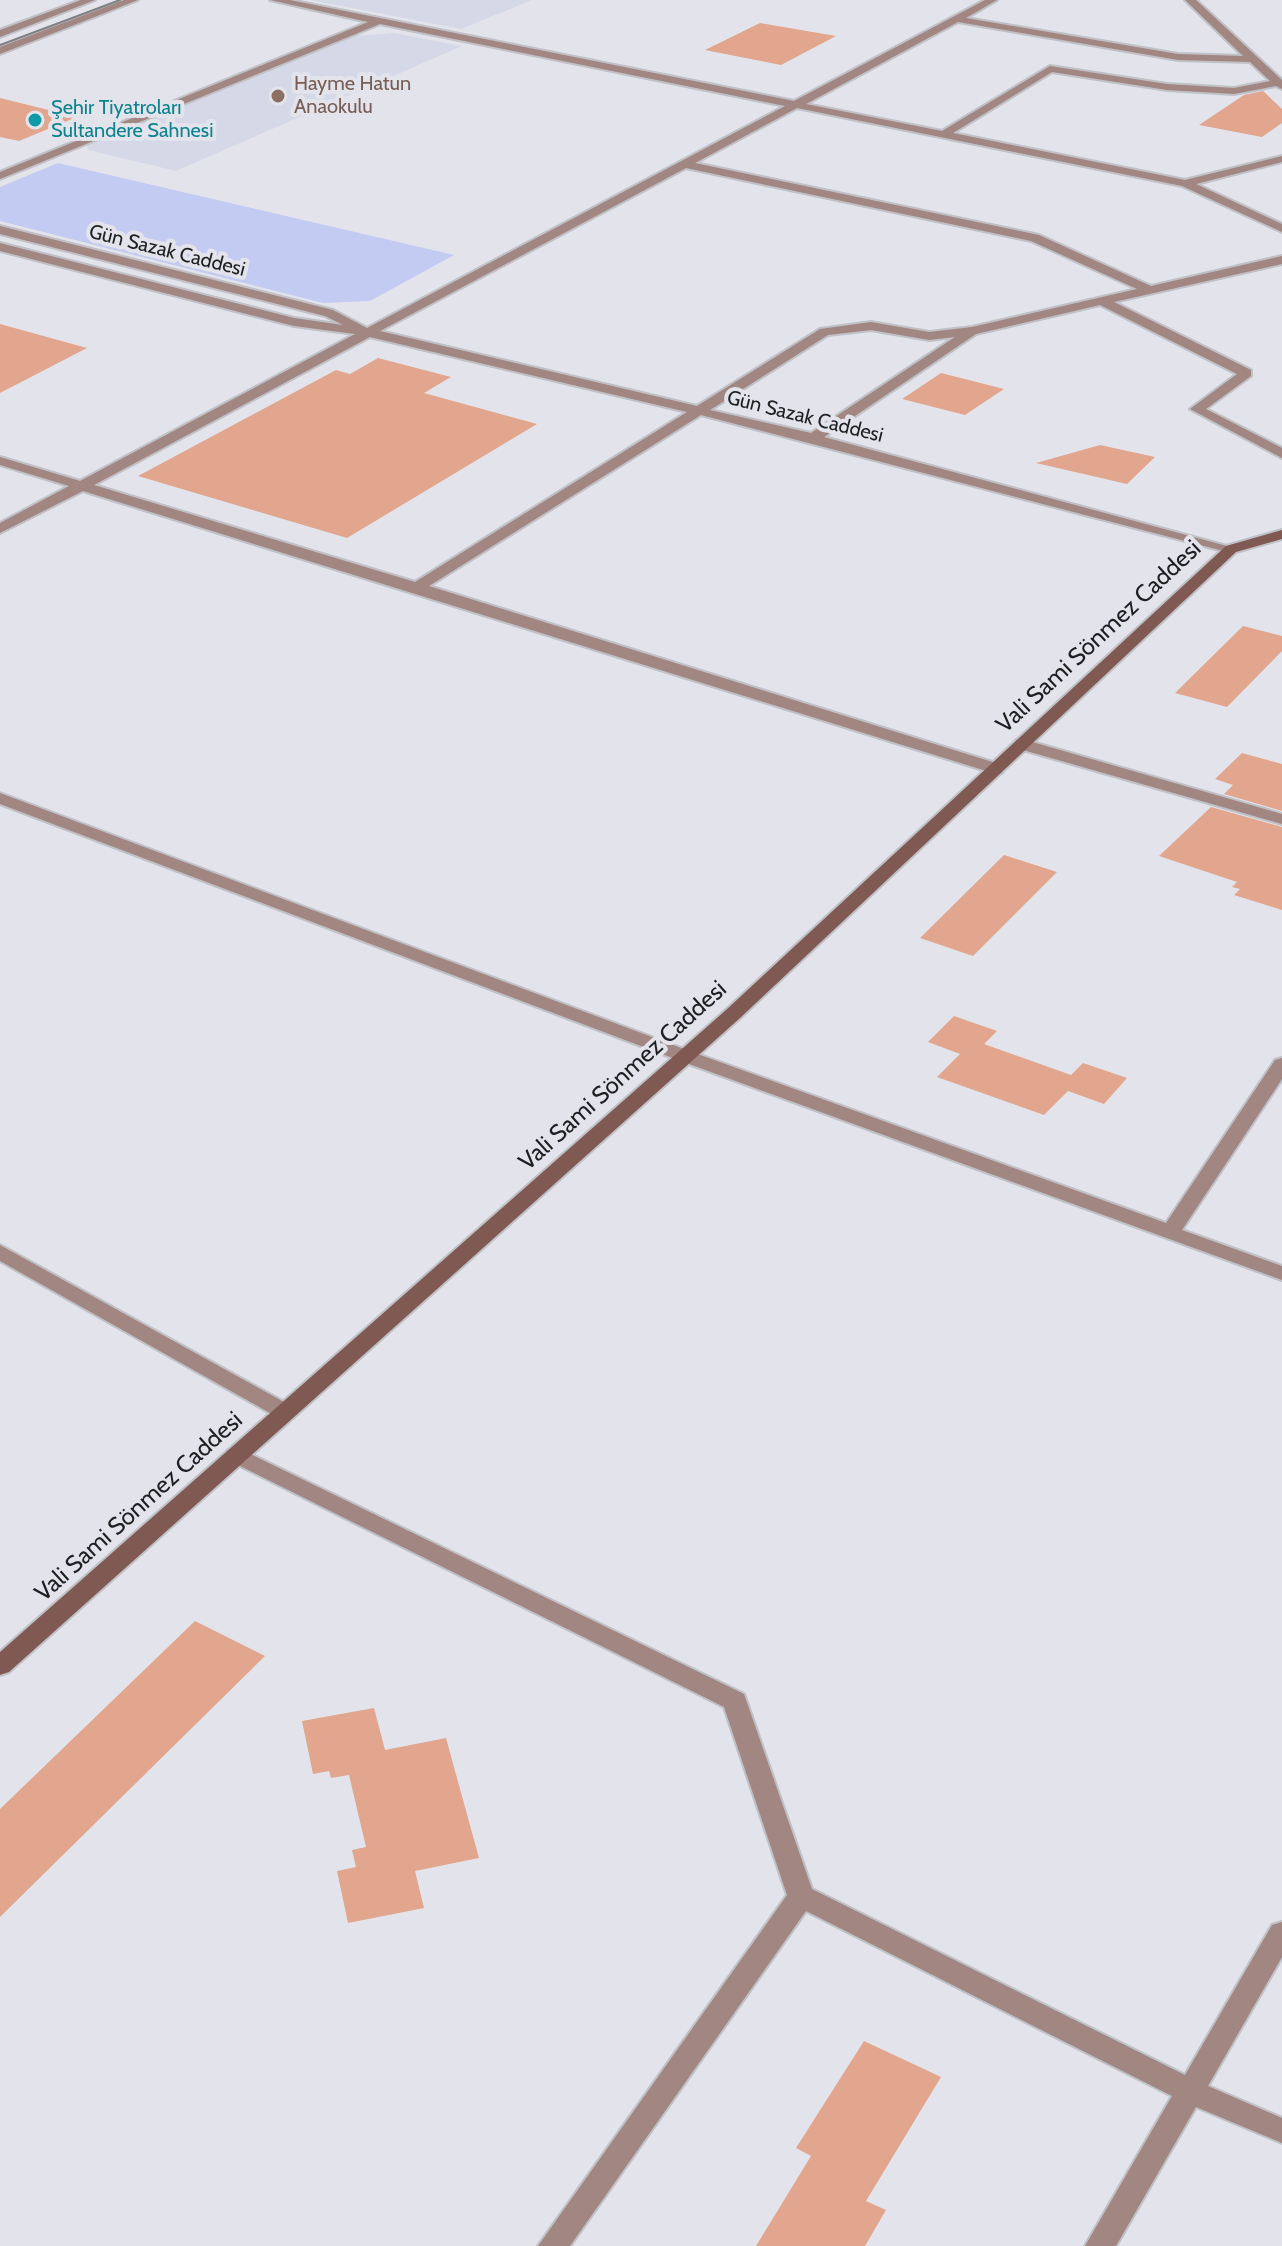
<!DOCTYPE html>
<meta charset="utf-8">
<style>
body{margin:0}
canvas{display:block;background:#e3e4eb}
</style>
<canvas width="1282" height="2246"></canvas>
<script>
const ctx = document.querySelector('canvas').getContext('2d');
ctx.lineJoin = 'round';
function paint(path, color) { ctx.fillStyle = color; ctx.fill(path, 'evenodd'); }
const poly = rows => new Path2D(rows.map(r => 'M' + r).join(''));
function stroke(path, color, width, dash) { ctx.strokeStyle = color; ctx.lineWidth = width; ctx.lineCap = dash ? 'butt' : 'round'; ctx.setLineDash(dash || []); ctx.stroke(path); }
function drawText(font, color, halo, rows, align = 'center') {
  ctx.font = font + ' Cabin,sans-serif'; ctx.lineWidth = 8; ctx.setLineDash([]); ctx.textBaseline = 'middle'; ctx.strokeStyle = halo; ctx.fillStyle = color; for (const [text, x, y, turn = 0] of rows) {
    ctx.save(); ctx.translate(x, y); ctx.rotate((+turn || 0) * Math.PI / 180); ctx.textAlign = isNaN(turn) ? turn : align; if (halo) ctx.strokeText(text, 0, 0); ctx.fillText(text, 0, 0); ctx.restore();
  }
}
paint(poly([
 [310,0,532,0,461,29],
 [394,33,462,46,176,171,88,150,87,145,354,36]
]), '#d5d8e6');
paint(poly([
 [58,163,454,255,370,301,323,303,0,221,0,187]
]), '#c4cbf2');
paint(poly([
 [760,23,836,36,781,65,705,50],
 [1263,91,1282,109,1282,123,1262,137,1199,125,1244,95],
 [0,98,77,117,19,141,0,137],
 [0,324,87,348,0,393],
 [378,358,451,377,424,393,537,424,347,538,138,476,336,370,350,374],
 [941,373,1004,389,965,415,902,399],
 [1100,445,1155,457,1127,484,1036,463],
 [1243,626,1282,636,1282,651,1227,707,1175,693],
 [1242,753,1282,764,1282,811,1224,794,1233,785,1215,779],
 [1211,807,1282,827,1282,910,1234,895,1240,889,1232,887,1237,882,1159,856],
 [1004,855,1057,872,973,956,920,938],
 [954,1016,997,1031,984,1044,1071,1075,1083,1063,1127,1078,1104,1104,1068,1091,1044,1115,937,1077,960,1054,928,1042],
 [195,1621,265,1656,0,1917,0,1809],
 [374,1708,385,1750,446,1738,479,1858,415,1871,424,1908,348,1923,337,1871,356,1867,352,1850,366,1847,349,1775,331,1778,329,1771,313,1774,302,1721],
 [864,2041,941,2077,866,2201,886,2210,865,2246,756,2246,811,2156,796,2148]
]), '#e1a68d');
const minor = poly([
 [270,0,290,0,794,101,985,0,997,0,966,18,1178,54,1243,56,1185,0,1196,0,1282,80,1282,89,1276,86,1234,94,1167,90,1052,72,953,133,1185,180,1282,156,1282,162,1196,184,1282,224,1282,232,1182,186,797,108,695,163,1039,235,1151,286,1282,256,1282,264,1114,302,1251,370,1251,376,1206,409,1282,448,1282,458,1190,409,1237,374,1100,305,976,334,824,437,1238,549,1231,553,701,415,429,586,1002,765,1002,773,996,774,83,491,0,533,0,523,69,486,0,465,0,457,80,481,355,334,294,326,0,251,0,243,294,318,343,325,325,316,0,234,0,226,333,310,367,328,785,106,380,24,0,179,0,172,368,22,270,0],
 [958,22,1178,60,1250,62,1270,81,1234,88,1167,84,1050,66,942,131,806,104,958,22],
 [686,168,1031,241,1137,289,972,327,929,332,871,322,820,329,697,406,380,331,686,168],
 [871,330,929,340,955,337,811,433,710,410,828,335,871,330],
 [370,337,687,412,415,582,94,485,370,337],
 [1022,739,1282,814,1282,824,1016,748,1016,740,1022,739],
 [0,793,692,1052,1166,1223,1275,1060,1282,1058,1282,1079,1182,1230,1282,1266,1282,1280,678,1060,0,804,0,793],
 [0,1245,293,1407,296,1412,293,1417,285,1420,277,1417,0,1261,0,1245],
 [236,1447,744,1694,812,1889,1185,2075,1272,1925,1282,1922,1282,1957,1208,2086,1282,2118,1282,2143,1196,2107,1116,2246,1085,2246,1172,2096,806,1911,570,2246,538,2246,787,1895,724,1707,228,1460,225,1455,228,1450,236,1447]
]);
const tertiary = poly([
 [81,0,95,0,0,37,0,30,81,0],
 [124,0,138,0,0,54,0,47,124,0]
]);
const secondary = poly([
 [1282,530,1282,539,1236,552,740,1018,9,1672,0,1675,0,1652,726,1010,1226,546,1282,530]
]);
stroke(minor, '#c0c1c7', 4);
stroke(tertiary, '#c0c1c7', 4);
stroke(secondary, '#c0c1c7', 4);
paint(minor, '#a28681');
paint(tertiary, '#a28681');
paint(secondary, '#805953');
stroke(poly([
 [0,45,120,0]
]), '#7e7f83', 2);
for (const [x, y, r, color] of [
 [278,96,8,"#8d6e63"],
 [35,120,8,"#0f9aa8"]
]) { const dot = new Path2D(); dot.arc(x, y, r, 0, 2 * Math.PI); ctx.fillStyle = color; ctx.fill(dot); stroke(dot, '#e3e4eb', 3); }
drawText('20px', '#785e54', '#e3e4eb', [
 ["Hayme Hatun",294,84],
 ["Anaokulu",294,107]
], 'left');
drawText('20px', '#0d838f', '#e3e4eb', [
 ["Şehir Tiyatroları",51,108],
 ["Sultandere Sahnesi",51,131]
], 'left');
drawText('20px', '#1e1f21', '#e3e4eb', [
 ["Gün Sazak Caddesi",167,251,14],
 ["Gün Sazak Caddesi",805,417,14]
]);
drawText('24px', '#1e1f21', '#e3e4eb', [
 ["Vali Sami Sönmez Caddesi",1099,637,-43],
 ["Vali Sami Sönmez Caddesi",623,1076,-42],
 ["Vali Sami Sönmez Caddesi",139,1507,-42]
]);
</script>
